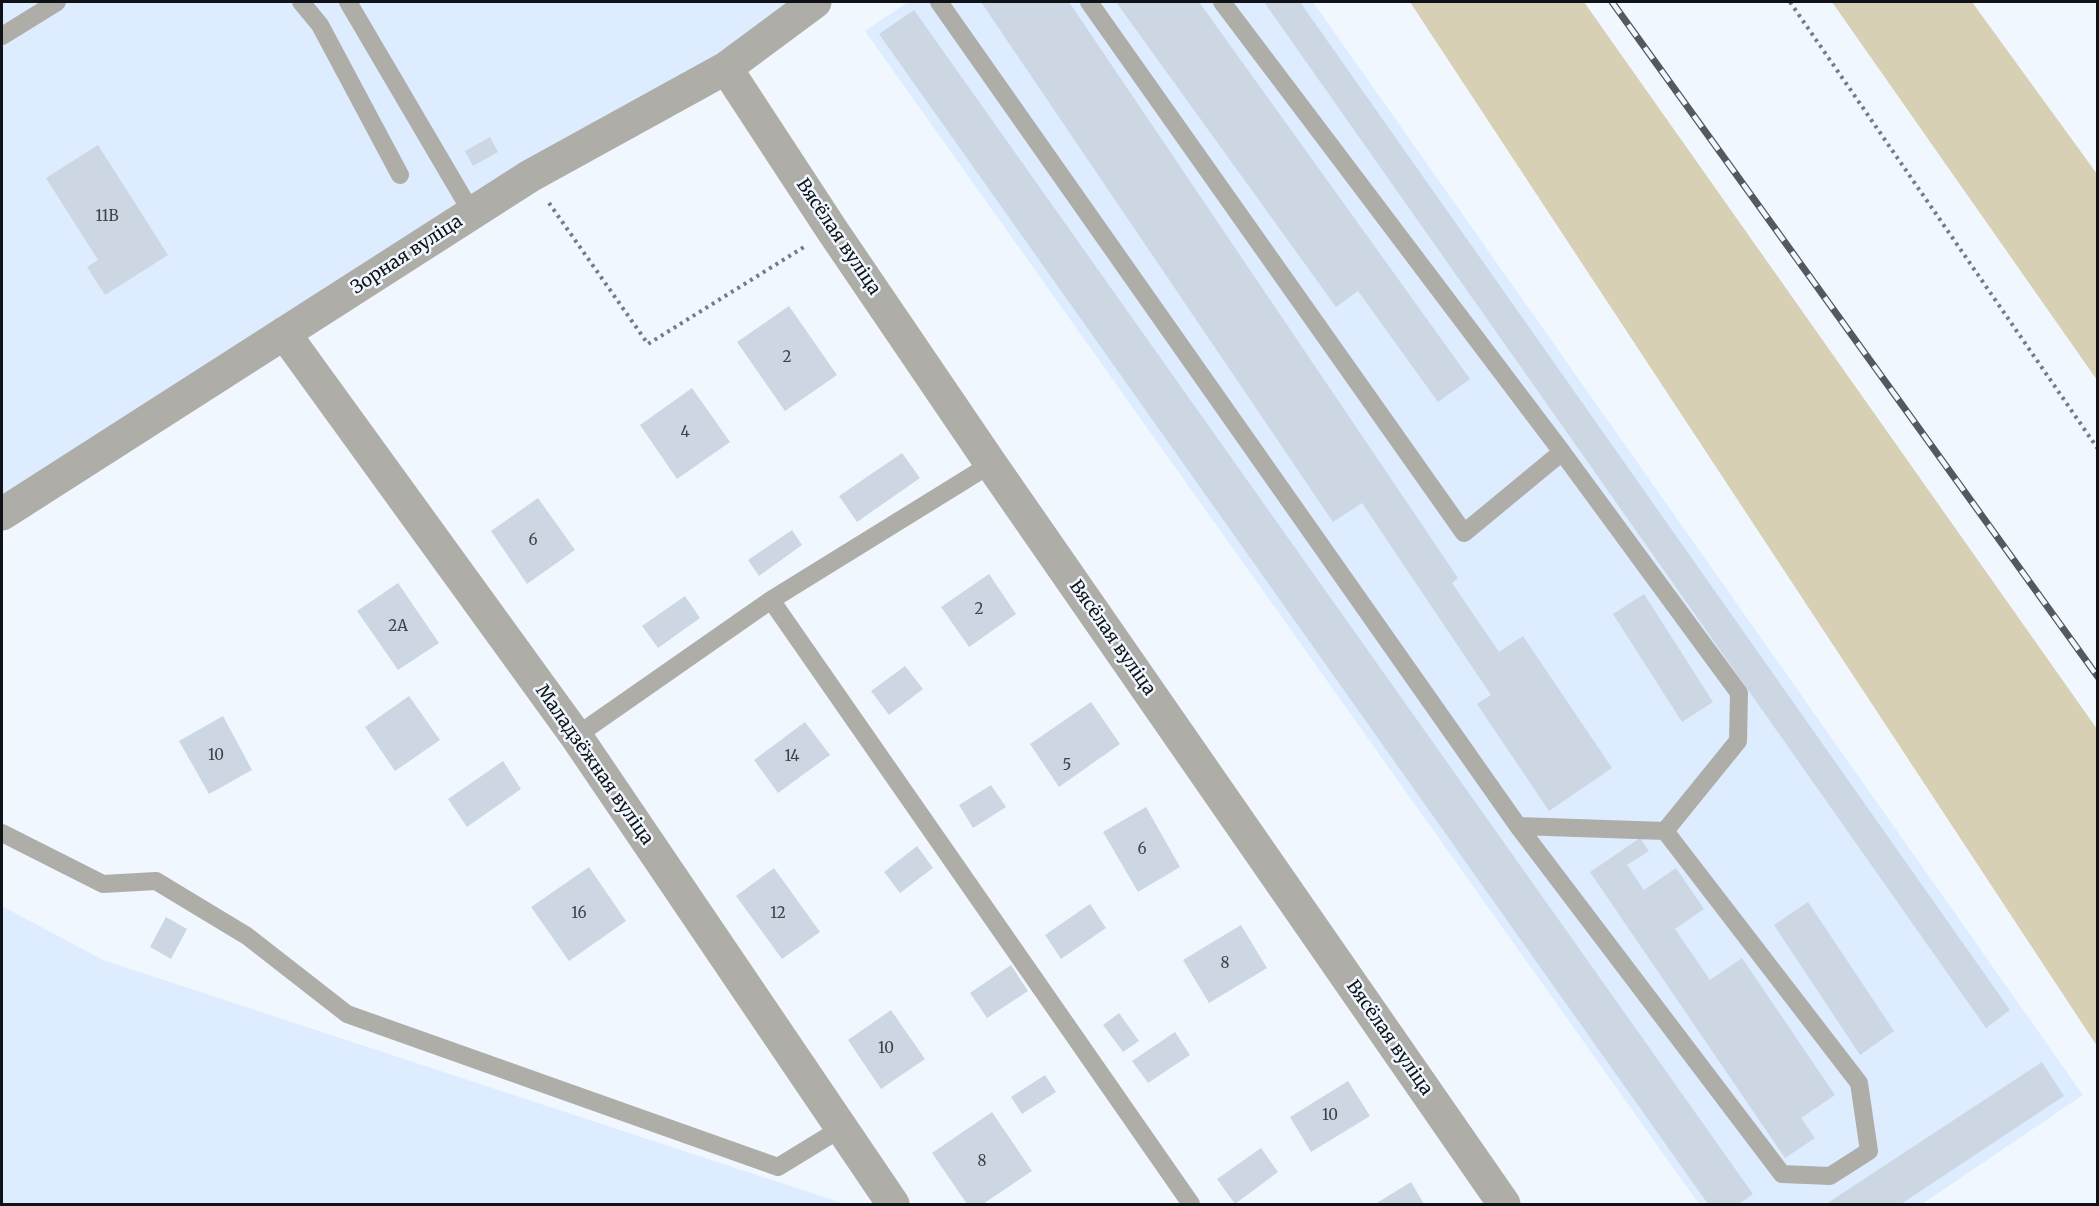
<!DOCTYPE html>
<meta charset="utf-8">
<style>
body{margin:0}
#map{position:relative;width:2099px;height:1206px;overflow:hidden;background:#f1f7fe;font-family:Merriweather,serif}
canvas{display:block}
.frame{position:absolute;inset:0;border:3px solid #0f1216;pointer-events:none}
</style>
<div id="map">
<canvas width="2099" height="1206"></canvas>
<div class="frame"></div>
</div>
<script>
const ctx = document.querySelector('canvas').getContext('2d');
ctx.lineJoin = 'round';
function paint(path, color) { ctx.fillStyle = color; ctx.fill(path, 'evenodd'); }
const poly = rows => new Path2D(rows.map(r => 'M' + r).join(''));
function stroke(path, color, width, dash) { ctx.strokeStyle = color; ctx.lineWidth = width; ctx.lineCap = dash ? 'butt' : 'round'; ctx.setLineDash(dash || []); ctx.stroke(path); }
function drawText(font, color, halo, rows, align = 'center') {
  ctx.font = font + ' Merriweather,serif'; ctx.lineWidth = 5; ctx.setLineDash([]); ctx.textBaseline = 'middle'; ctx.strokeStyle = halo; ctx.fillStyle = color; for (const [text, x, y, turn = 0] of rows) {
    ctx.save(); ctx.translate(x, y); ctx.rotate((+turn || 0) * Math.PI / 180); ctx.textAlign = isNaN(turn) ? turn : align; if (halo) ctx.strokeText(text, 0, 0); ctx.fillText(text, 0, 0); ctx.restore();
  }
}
paint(poly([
 [2,2,802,2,472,213,2,498],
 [908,2,1313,2,2083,1095,1922,1204,1699,1204,865,31],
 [2,906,103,960,845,1204,2,1204]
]), '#ddedff');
paint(poly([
 [1410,2,1584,2,2097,729,2097,1046],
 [1832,2,1972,2,2097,174,2097,380]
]), '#d7d0b4');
paint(poly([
 [981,2,1069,2,1458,578,1452,583,1499,652,1523,636,1612,768,1549,811,1477,704,1491,695,1362,503,1333,522],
 [1116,2,1199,2,1470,379,1438,402,1358,291,1336,307],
 [1264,2,1300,2,2010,1010,1986,1028],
 [914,10,1753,1194,1739,1204,1708,1204,879,34],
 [490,137,498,152,473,166,465,151],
 [98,145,168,255,105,295,87,267,98,260,46,178],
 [789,306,837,375,785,411,737,342],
 [692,388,730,442,677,479,640,425],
 [902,453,920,478,857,522,839,496],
 [538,498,575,550,527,584,491,531],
 [792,530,802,545,759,576,748,560],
 [989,574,1016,614,969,647,941,607],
 [398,583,439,643,398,670,357,611],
 [1644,594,1713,702,1682,722,1613,614],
 [685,596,700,618,658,648,642,626],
 [905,666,923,689,889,715,871,691],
 [409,696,440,740,395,771,365,727],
 [1091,702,1120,744,1059,787,1030,744],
 [223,716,252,770,209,794,179,741],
 [805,722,830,755,778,793,754,760],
 [503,761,521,789,467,827,448,799],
 [991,785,1006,807,973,828,959,805],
 [1146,807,1180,867,1138,892,1103,832],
 [1640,838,1649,851,1627,865,1644,890,1676,868,1704,909,1675,929,1710,980,1742,958,1835,1095,1801,1118,1815,1138,1785,1158,1590,872],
 [917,846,933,868,900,893,884,872],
 [589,867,626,921,569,961,531,907],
 [774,868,820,932,782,959,736,896],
 [1808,902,1894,1031,1860,1055,1774,925],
 [1090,904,1106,928,1061,959,1045,935],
 [166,917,187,929,171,959,150,947],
 [1241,925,1267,968,1209,1003,1183,960],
 [1011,965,1028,991,987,1018,970,993],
 [891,1010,925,1059,881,1089,848,1040],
 [1119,1013,1139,1041,1123,1052,1103,1025],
 [1175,1032,1190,1055,1148,1083,1132,1061],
 [2042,1062,2064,1096,1901,1204,1826,1204],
 [1045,1075,1056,1092,1022,1114,1011,1097],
 [1348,1081,1370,1116,1311,1152,1290,1117],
 [992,1112,1032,1171,983,1204,967,1204,932,1153],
 [1261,1148,1278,1172,1235,1204,1217,1179],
 [1411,1182,1424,1204,1375,1204]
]), '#cdd7e3');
stroke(poly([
 [1790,2,2098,449],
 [549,203,648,344,804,247]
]), '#777b81', 4, [3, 4.5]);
stroke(poly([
 [301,2,320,25,400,175],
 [348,2,472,213],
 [939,2,1518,826,1782,1174,1830,1176,1869,1151,1859,1083,1665,831,1518,826],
 [1089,2,1464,533,1562,452,1222,2],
 [2,36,57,2],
 [1562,452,1739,693,1738,741,1665,831],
 [771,600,1191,1204],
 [576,736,771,600,991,464],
 [2,833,103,884,156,881,247,936,347,1014,778,1167,840,1129]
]), '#afada7', 18);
stroke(poly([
 [726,68,832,230,991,464,1504,1204],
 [284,333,576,736,893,1204],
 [2,514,530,176,726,68,815,2]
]), '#afada7', 33);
const rail = poly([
 [1612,2,2098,677]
]);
stroke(rail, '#55595e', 7);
stroke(rail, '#f1f7fe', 4.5, [14]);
drawText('15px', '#3e4349', null, [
 ["11В",107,217],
 ["2",787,358],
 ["4",685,433],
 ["6",533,541],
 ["2",979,610],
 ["2А",398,627],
 ["10",216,756],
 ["14",792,757],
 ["5",1067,766],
 ["6",1142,850],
 ["16",579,914],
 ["12",778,914],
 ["8",1225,964],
 ["10",886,1049],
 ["10",1330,1116],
 ["8",982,1162]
]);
drawText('18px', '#0f1216', '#f1f7fe', [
 ["Вясёлая вуліца",838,237,56],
 ["Зорная вуліца",407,255,-33],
 ["Вясёлая вуліца",1112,638,55],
 ["Маладзёжная вуліца",594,765,55],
 ["Вясёлая вуліца",1389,1038,55]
]);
</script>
